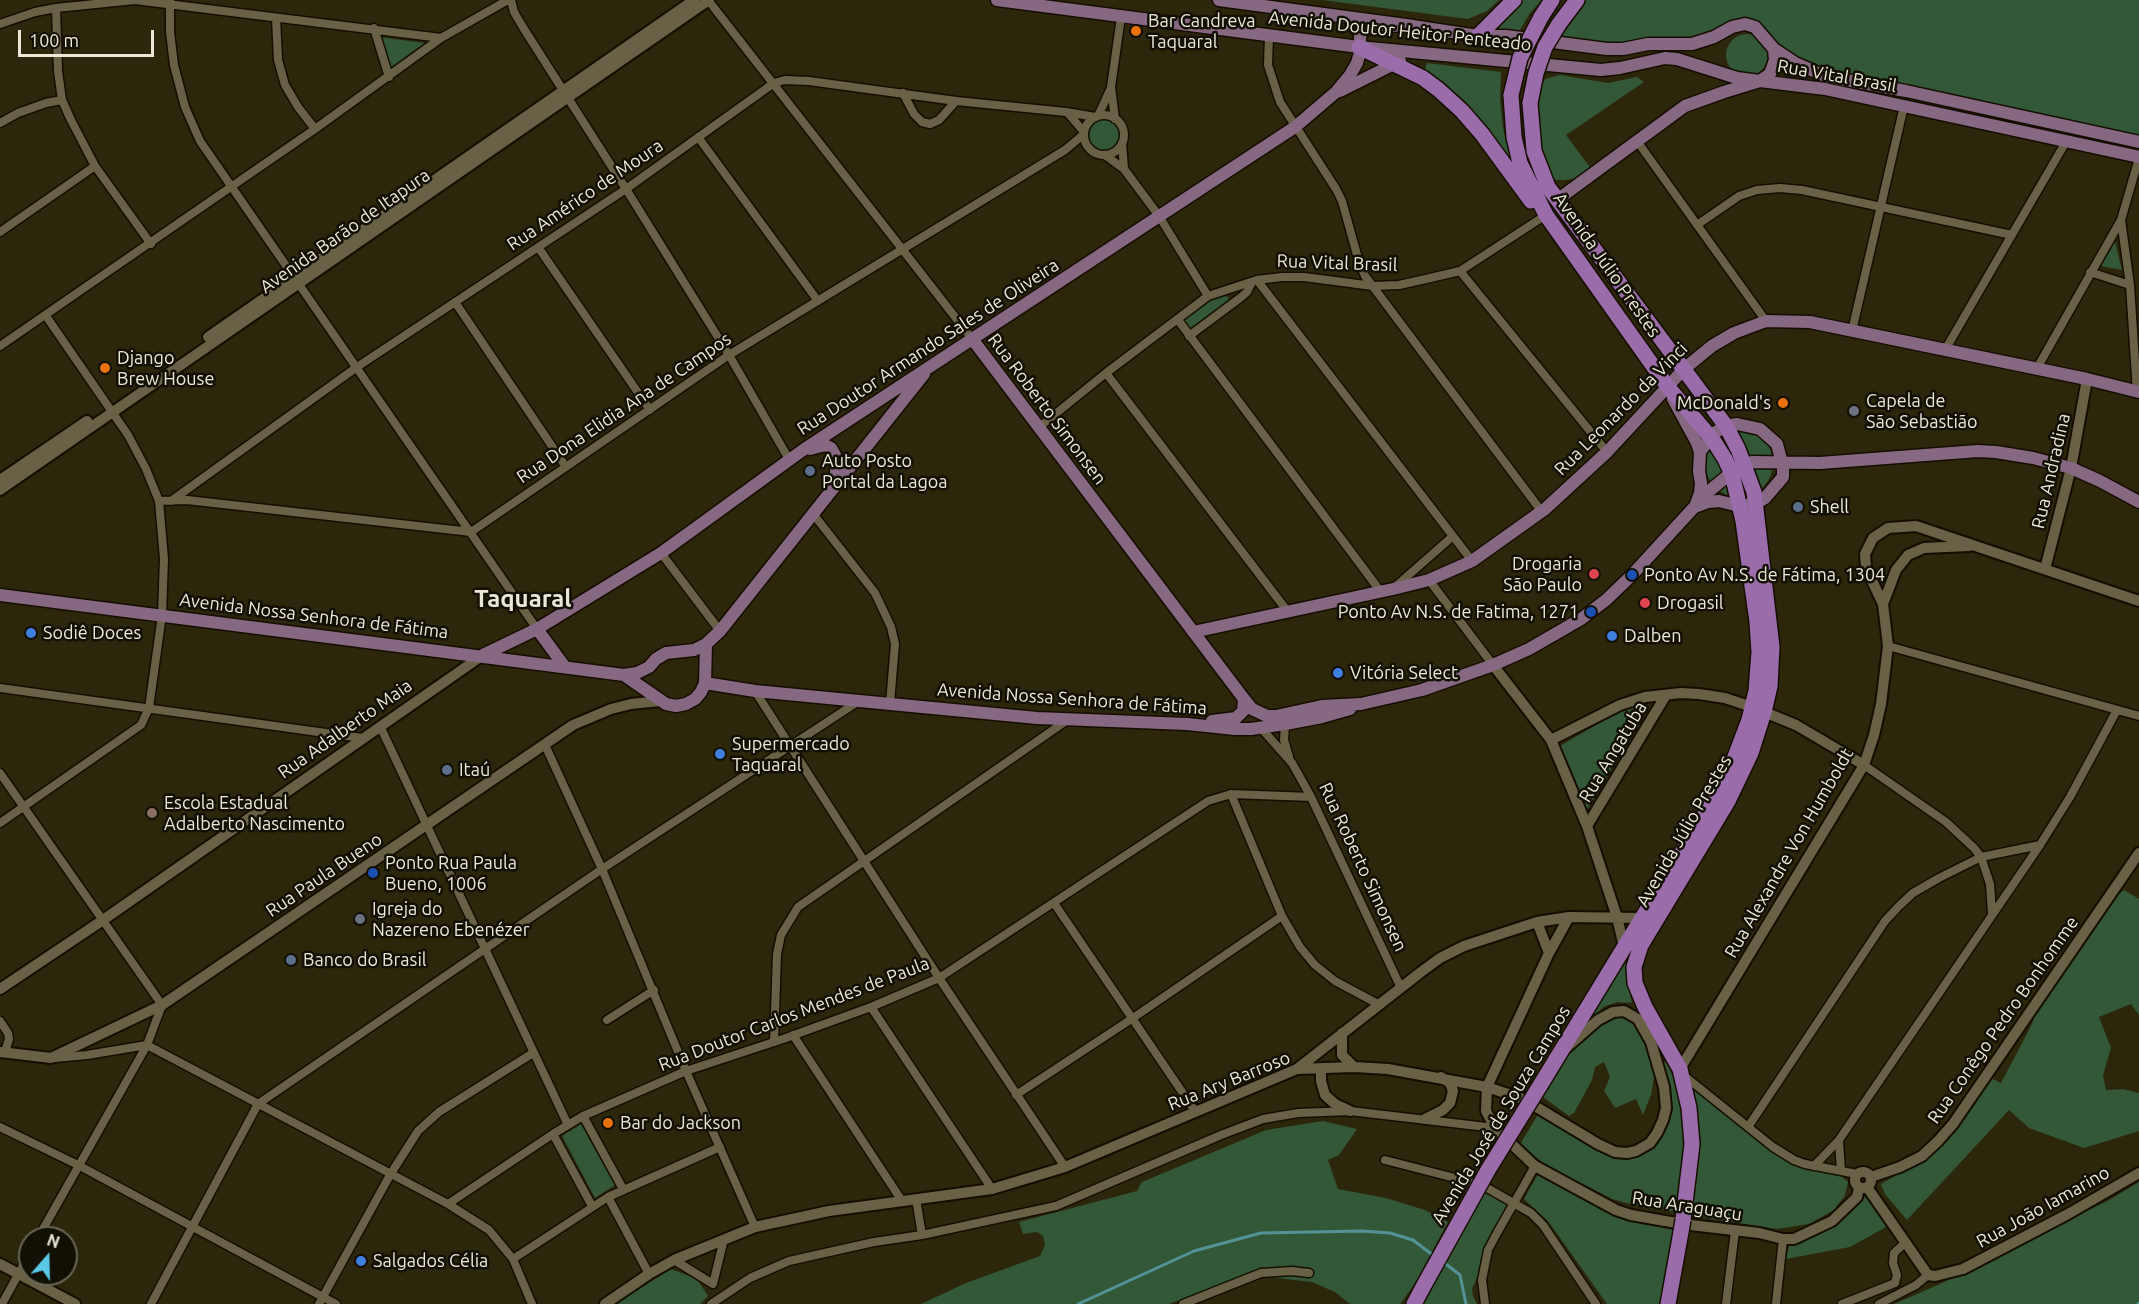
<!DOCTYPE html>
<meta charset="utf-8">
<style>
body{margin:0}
#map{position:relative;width:2139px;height:1304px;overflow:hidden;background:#2c260b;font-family:Ubuntu,sans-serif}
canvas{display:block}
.north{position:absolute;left:18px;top:1226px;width:60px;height:60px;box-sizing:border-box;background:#120f05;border:2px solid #696659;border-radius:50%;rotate:20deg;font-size:16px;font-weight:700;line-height:24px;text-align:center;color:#ece8d8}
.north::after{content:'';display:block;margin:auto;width:21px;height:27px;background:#59c8e4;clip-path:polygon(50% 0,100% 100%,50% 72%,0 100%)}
.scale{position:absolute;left:18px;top:30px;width:136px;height:27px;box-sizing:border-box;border:3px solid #ece8d8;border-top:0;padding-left:8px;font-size:18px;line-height:21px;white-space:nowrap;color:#ece8d8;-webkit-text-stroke:4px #120f05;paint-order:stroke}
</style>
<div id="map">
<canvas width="2139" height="1304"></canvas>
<div class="north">N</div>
<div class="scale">100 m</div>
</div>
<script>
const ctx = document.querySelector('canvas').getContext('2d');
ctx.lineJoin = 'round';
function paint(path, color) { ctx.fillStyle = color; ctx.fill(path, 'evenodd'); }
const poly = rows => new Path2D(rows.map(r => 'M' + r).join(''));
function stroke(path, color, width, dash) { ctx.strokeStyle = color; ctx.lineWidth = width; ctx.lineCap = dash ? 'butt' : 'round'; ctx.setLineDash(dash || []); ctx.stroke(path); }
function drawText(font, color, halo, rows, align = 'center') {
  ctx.font = font + ' Ubuntu,sans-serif'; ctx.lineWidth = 5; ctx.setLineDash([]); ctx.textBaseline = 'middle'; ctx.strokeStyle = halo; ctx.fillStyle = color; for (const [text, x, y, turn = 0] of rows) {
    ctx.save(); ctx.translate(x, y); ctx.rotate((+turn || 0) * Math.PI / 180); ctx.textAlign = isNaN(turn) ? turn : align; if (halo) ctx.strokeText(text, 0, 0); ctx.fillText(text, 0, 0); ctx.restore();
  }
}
paint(poly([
 [1322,0,1499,0,1487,11,1468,19],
 [1521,0,1542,0,1530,13,1517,35,1493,30],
 [1586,0,2139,0,2139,137,1812,65,1796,60,1782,50,1761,25,1750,20,1697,38,1665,39,1609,44,1559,38],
 '1726 55a21 21 0 1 1 42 0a21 21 0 1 1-42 0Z',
 [378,37,425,43,390,68],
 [1427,63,1501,72,1500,99,1503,128,1512,166,1487,130,1462,99,1425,69],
 [1560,75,1608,83,1637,77,1644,82,1566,135,1592,170,1579,178,1566,180,1551,180,1544,162,1537,135,1536,113,1538,92,1545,79],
 '1088 135a16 16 0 1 1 32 0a16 16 0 1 1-32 0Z',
 [2115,242,2122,270,2101,266],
 [1224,295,1229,298,1226,302,1191,329,1188,329,1182,320,1210,298],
 '1705 463a34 34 0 1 1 68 0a34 34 0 1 1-68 0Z',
 [1628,706,1646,709,1585,813,1560,746],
 [2124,890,2139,899,2139,1015,2131,1004,2099,1017,2111,1048,2103,1075,2106,1090,2123,1089,2139,1093,2139,1131,2084,1148,2029,1128,2009,1110,1907,1220,1885,1194,1881,1184,1926,1158,1953,1132,1991,1078,2001,1083,2031,1026,2038,1008,2109,902],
 [1626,959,1627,981,1632,1003,1617,1002,1603,1007,1594,1016,1590,1014],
 [1620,1012,1633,1019,1648,1046,1652,1060,1654,1077,1651,1095,1643,1115,1636,1099,1615,1108,1604,1091,1610,1077,1604,1062,1595,1067,1592,1080,1574,1113,1569,1116,1543,1097,1566,1056,1601,1023],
 [1666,1062,1680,1092,1686,1134,1678,1212,1645,1208,1612,1199,1550,1167,1519,1146,1539,1113,1560,1125,1603,1154,1646,1152,1662,1133,1662,1063],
 [1688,1082,1779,1155,1840,1175,1848,1182,1845,1195,1834,1210,1809,1224,1777,1229,1687,1215],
 [1323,1121,1357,1129,1339,1155,1328,1160,1338,1189,1386,1198,1425,1210,1448,1222,1414,1285,1400,1304,1350,1304,1335,1292,1312,1282,1268,1277,1257,1271,1169,1304,921,1304,966,1283,1040,1256,1045,1245,1043,1236,1037,1232,1023,1234,1019,1222,1137,1191,1142,1182,1266,1130],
 [581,1124,615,1185,595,1198,562,1136],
 [1538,1174,1615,1215,1675,1228,1662,1304,1607,1304,1548,1221,1524,1199],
 [2139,1182,2139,1304,1894,1304,1940,1284,2111,1199],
 [1482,1185,1514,1202,1497,1233,1472,1289,1473,1296,1477,1304,1414,1304],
 [1862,1195,1869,1200,1888,1226,1850,1247,1786,1259,1790,1243],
 [671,1269,697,1279,708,1296,700,1304,615,1304]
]), '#335838');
stroke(poly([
 [1442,1261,1460,1275,1466,1304],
 [1078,1304,1194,1251,1261,1233,1362,1231,1390,1233,1413,1240,1434,1256],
 [2138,1304,2139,1303]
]), '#539398', 3);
const street = poly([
 [170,0,170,32,174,65,185,107,200,141,537,629],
 [511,0,514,12,524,29,626,189,729,355,790,461],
 [708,0,973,340],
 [56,8,58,71,62,100,71,120,95,166,151,244],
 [276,18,278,60,285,85,298,107,315,129],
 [0,24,35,12,56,8,135,0,441,38],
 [374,28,389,77],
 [1269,35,1268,65,1280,102,1336,189,1342,201,1359,262,1365,276,1542,512],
 [903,93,914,114,922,122,930,124,939,120,956,101],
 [1067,112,1084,132],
 '1084 135a20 20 0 1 1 40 0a20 20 0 1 1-40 0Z',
 [1098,116,1111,88],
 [1115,119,1111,87,1121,17],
 [0,123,18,113,46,103,62,100],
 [698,137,818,301],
 [1637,141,1766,321],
 [1122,143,1124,169],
 [1105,155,1124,169,1159,216,1208,296],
 [2121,220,2130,285,2137,392],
 [1697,225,1739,196,1757,190,1780,188,1802,190,2012,235],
 [0,232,95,166],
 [538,247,650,410],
 [1460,271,1607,452],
 [2090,272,2130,285],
 [1257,280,1472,561],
 [455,302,566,467],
 [1178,320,1381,592],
 [1852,331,1904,106],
 [1189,336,1240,298,1247,292,1252,282],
 [0,346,315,129,441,38,508,0],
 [1945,350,2067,140],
 [2036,370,2121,220,2139,158],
 [1106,373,1288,612],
 [1038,428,1106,373,1208,296,1257,280,1282,277,1304,277,1373,286,1399,285,1426,279,1460,271,1546,215],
 [159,501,187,500,471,532,729,355,1065,150,1084,134],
 [171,501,357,367,626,189,774,83,785,80,809,81,956,101,1066,112,1095,117],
 [814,515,875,593,891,627,895,644,890,703],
 [661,553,720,631],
 [1429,580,1493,665],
 [1395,587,1453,536],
 [1888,646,2139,716],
 [0,688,362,738],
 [755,691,939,978,1065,1167],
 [1285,724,1284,740,1289,757],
 [380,726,568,1125],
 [1261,728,1292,763,1311,797,1401,988],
 [545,745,602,869,686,1071,755,1227],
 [1864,765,1946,822,1974,848,1981,857,1990,884,1992,913],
 [0,773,162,1005,147,1045,38,1238],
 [1231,794,1282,916,1300,947,1315,965,1335,981,1378,1004],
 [0,823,141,725,149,708,162,615,164,559,159,501,146,469,128,435,46,316],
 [1054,903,1195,1111],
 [871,1007,992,1189],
 [607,1020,654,990],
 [0,1021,8,1033,9,1039,5,1052],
 [793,1035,902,1201],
 [774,1042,777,954,781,935,798,907,1066,721],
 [55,1058,87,1055,147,1045,448,1204,489,1230,513,1259,532,1304],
 [1682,1074,1773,1147,1794,1160,1805,1164,1857,1174],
 [1016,1095,1133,1018,1282,916],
 [583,1116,623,1189],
 [0,1127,78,1165,336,1304],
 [1748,1127,1885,921,1899,906,1913,893,1939,878,1981,857,2040,845],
 [553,1134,592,1206],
 [1839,1141,1841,1171],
 [1385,1160,1482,1185,1531,1213,1543,1225,1596,1304],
 [1814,1166,1839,1140,2040,845,2070,797,2117,710],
 [608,1197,649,1274],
 [916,1199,922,1235],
 [448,1204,553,1134,583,1116,686,1071,783,1039,871,1007,939,978,1208,801,1231,794,1311,797],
 [513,1259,608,1197,720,1147],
 [674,1260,713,1284,724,1239],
 [2,1304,30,1253],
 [151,1304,258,1104,602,869,859,701],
 [319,1304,390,1175,418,1131,439,1112,533,1053],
 [711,1304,750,1278,789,1261,874,1242,922,1235,1056,1206,1221,1135,1263,1119,1298,1113,1350,1111,1495,1128],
 [1183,1304,1261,1273,1292,1271,1309,1273],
 [1485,1304,1482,1280,1488,1250,1497,1233,1535,1166],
 [1726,1304,1735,1231],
 [1776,1304,1783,1239],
 [1842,1304,1895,1283,1897,1275,1893,1263,1894,1253,1906,1242],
 [1879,1304,1916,1285,1928,1275]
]);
const secondary = poly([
 [208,337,694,0],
 [0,480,87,421],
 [0,490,709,0],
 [2045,569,2071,468,2087,379],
 [1883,604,1896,570,1908,555,1924,548,1969,546],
 [1493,665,1551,740,1587,826,1617,917,1624,947],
 [1551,740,1620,705,1645,697,1681,693,1699,694,1725,698,1752,707,1796,725,1864,765],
 [1587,826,1666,695],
 [1569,917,1549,953,1487,1087,1486,1111,1495,1128,1535,1166,1616,1210,1631,1215,1682,1224,1759,1233,1783,1239,1794,1239,1832,1221,1857,1197,1859,1188],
 [1537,922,1549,953],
 [0,989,103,920,483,655],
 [1342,1033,1342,1055,1354,1067],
 [0,1052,51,1058,162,1005,573,725,611,709,631,704,660,701],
 [1297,1069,1421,972,1440,958,1464,946,1537,922,1569,917,1642,918],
 [1321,1069,1321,1081,1325,1095,1335,1104,1350,1111],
 [1680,1069,1864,765,1874,735,1881,704,1888,646,1883,604,1866,568,1865,554,1873,538,1888,528,1916,526,2139,601],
 [1425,1119,1443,1110,1450,1103,1453,1091,1450,1083,1441,1077],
 '1855 1180a8 8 0 1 1 16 0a8 8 0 1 1-16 0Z',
 [1871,1177,1900,1167,1922,1156,1938,1141,1953,1124,2139,853],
 [1867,1187,1928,1275,1935,1276,1963,1269,2068,1214,2139,1173],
 [0,1264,75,1304],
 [605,1304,649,1274,674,1260,755,1227,829,1211,992,1189,1065,1167,1297,1069,1354,1067,1388,1069,1487,1087,1523,1099,1598,1144,1615,1152,1627,1153,1636,1151,1650,1143,1657,1133,1663,1120,1666,1108,1664,1087,1651,1042,1638,1019,1624,1011,1613,1012,1598,1020,1566,1048]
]);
const primary = poly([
 [997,0,1359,47,1601,70,1620,68,1665,58,1677,59,1737,78,1760,81],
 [1219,0,1406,25,1478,36,1506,36,1607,49,1623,49,1648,44,1692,44,1714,37,1732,27,1745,24,1755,27,1774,49,1795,63,1825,76,1906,91,2139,142],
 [1760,81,1770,74,1775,60,1774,49],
 [1340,91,1400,61],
 [1557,200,1685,106,1724,92,1760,81,1825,89,2139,157],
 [973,340,1244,699,1252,709,1267,716,1276,716,1322,706,1361,704,1422,690,1493,665,1529,649,1581,619,1606,600,1632,575,1708,492,1731,473,1744,464,1752,462,1820,463,1978,451,1996,452,2033,458,2071,468,2100,481,2139,502],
 [1673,399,1697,443,1700,452],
 [1737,424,1760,429,1777,444,1783,467,1783,477,1765,498,1755,504,1739,506,1719,501,1708,502,1695,507,1700,493,1701,483,1699,471,1700,452,1714,433,1726,426,1737,424],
 [810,449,825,445,831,448,835,455,837,484],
 [0,595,624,675,637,673,649,667,656,659,666,653,694,650,706,644,720,631,924,374],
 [537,629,565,667],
 [1193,632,1393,589,1429,580,1472,561,1545,509,1607,452,1684,369,1712,346,1734,333,1766,321,1810,322,2087,379,2139,392],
 [483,655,537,629,661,553,803,450,1295,127,1336,92,1350,75,1357,63,1360,52,1360,36,1363,31,1371,27,1406,25],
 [624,675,666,704,676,706,686,704,695,699,701,692,705,683,706,644],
 [705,683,755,691,1037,718,1187,724,1235,729,1251,729,1285,724,1322,717,1350,709],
 [1212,721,1236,718,1243,711,1244,699]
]);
const highway = poly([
 [1541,17,1552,0],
 [1559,24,1577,0],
 [1478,36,1514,0],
 [1359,47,1423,78,1439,90,1462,111,1482,134,1531,201],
 [1511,95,1514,137,1520,163,1546,215,1668,387,1713,440,1725,459,1732,474,1743,521,1757,622,1759,652,1756,691,1749,720,1733,762,1717,795,1541,1084],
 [1530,103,1534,151,1548,187,1726,426,1738,449,1754,492,1772,647,1770,686,1764,712,1751,753,1728,801,1641,945,1634,967,1635,983,1645,1007,1680,1069,1689,1108,1692,1144,1683,1220],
 [1414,1304,1423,1287],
 [1668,1304,1681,1232]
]);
stroke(street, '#150e00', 11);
stroke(secondary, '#150e00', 14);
stroke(primary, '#150e00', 15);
stroke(highway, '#150e00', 18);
stroke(street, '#686145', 8);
stroke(secondary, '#686145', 10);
stroke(primary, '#866882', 12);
stroke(highway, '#9a6caa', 15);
const highwayBridge = poly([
 [1511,95,1520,58,1541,17],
 [1530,103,1536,73,1545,47,1559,24],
 [1681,1232,1683,1220],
 [1423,1287,1488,1170,1541,1084]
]);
stroke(highwayBridge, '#150e00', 18, []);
stroke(highwayBridge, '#9a6caa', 15);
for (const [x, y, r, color] of [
 [1136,31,6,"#e8710a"],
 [105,368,6,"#e8710a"],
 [1783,403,6,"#e8710a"],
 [1854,411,6,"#6b7280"],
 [810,471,6,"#5c6f8a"],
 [1798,507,6,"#5c6f8a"],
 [1594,574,6,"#e0444e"],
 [1632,575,6,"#1a4fb4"],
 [1645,603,6,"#e0444e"],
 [1591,612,6,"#1a4fb4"],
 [31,633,6,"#3f7fe0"],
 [1612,636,6,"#3f7fe0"],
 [1338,673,6,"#3f7fe0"],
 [720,754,6,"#3f7fe0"],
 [447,770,6,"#5c6f8a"],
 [152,813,6,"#8d6e63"],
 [373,873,6,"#1a4fb4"],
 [360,919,6,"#6b7280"],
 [291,960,6,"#5c6f8a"],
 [608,1123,6,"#e8710a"],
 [361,1261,6,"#3f7fe0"]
]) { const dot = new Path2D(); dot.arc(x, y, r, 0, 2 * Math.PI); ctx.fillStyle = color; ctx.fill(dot); stroke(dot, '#120f05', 2); }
drawText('18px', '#ece8d8', '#120f05', [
 ["Bar Candreva",1148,21],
 ["Taquaral",1148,42],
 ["Django",117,358],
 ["Brew House",117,379],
 ["Capela de",1866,401],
 ["São Sebastião",1866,422],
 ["McDonald's",1771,403,"right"],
 ["Auto Posto",822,461],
 ["Portal da Lagoa",822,482],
 ["Shell",1810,507],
 ["Drogaria",1582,564,"right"],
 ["São Paulo",1582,585,"right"],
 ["Ponto Av N.S. de Fátima, 1304",1644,575],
 ["Drogasil",1657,603],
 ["Ponto Av N.S. de Fatima, 1271",1579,612,"right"],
 ["Sodiê Doces",43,633],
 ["Dalben",1624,636],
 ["Vitória Select",1350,673],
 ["Supermercado",732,744],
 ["Taquaral",732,765],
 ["Itaú",459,770],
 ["Escola Estadual",164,803],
 ["Adalberto Nascimento",164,824],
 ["Ponto Rua Paula",385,863],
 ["Bueno, 1006",385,884],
 ["Igreja do",372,909],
 ["Nazereno Ebenézer",372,930],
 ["Banco do Brasil",303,960],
 ["Bar do Jackson",620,1123],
 ["Salgados Célia",373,1261]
], 'left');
drawText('18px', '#ece8d8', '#120f05', [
 ["Avenida Doutor Heitor Penteado",1400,31,6],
 ["Rua Vital Brasil",1837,76,10],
 ["Rua Américo de Moura",585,195,-34],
 ["Avenida Barão de Itapura",345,231,-35],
 ["Rua Vital Brasil",1337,263,2],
 ["Avenida Júlio Prestes",1607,265,55],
 ["Rua Doutor Armando Sales de Oliveira",928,347,-33],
 ["Rua Dona Elidia Ana de Campos",624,408,-34],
 ["Rua Roberto Simonsen",1047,409,53],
 ["Rua Leonardo da Vinci",1621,409,-45],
 ["Rua Andradina",2051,471,-77],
 ["Avenida Nossa Senhora de Fátima",314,616,7],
 ["Avenida Nossa Senhora de Fátima",1072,699,4],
 ["Rua Adalberto Maia",345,729,-35],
 ["Rua Angatuba",1613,752,-59],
 ["Avenida Júlio Prestes",1684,831,-60],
 ["Rua Alexandre Von Humboldt",1789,853,-60],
 ["Rua Roberto Simonsen",1363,867,65],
 ["Rua Paula Bueno",324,875,-34],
 ["Rua Doutor Carlos Mendes de Paula",794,1014,-21],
 ["Rua Conêgo Pedro Bonhomme",2003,1020,-55],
 ["Rua Ary Barroso",1229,1081,-22],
 ["Avenida José de Souza Campos",1501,1115,-59],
 ["Rua Araguaçu",1687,1206,9],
 ["Rua João Iamarino",2043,1207,-29]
]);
drawText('bold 24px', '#ece8d8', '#120f05', [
 ["Taquaral",523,599]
]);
</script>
